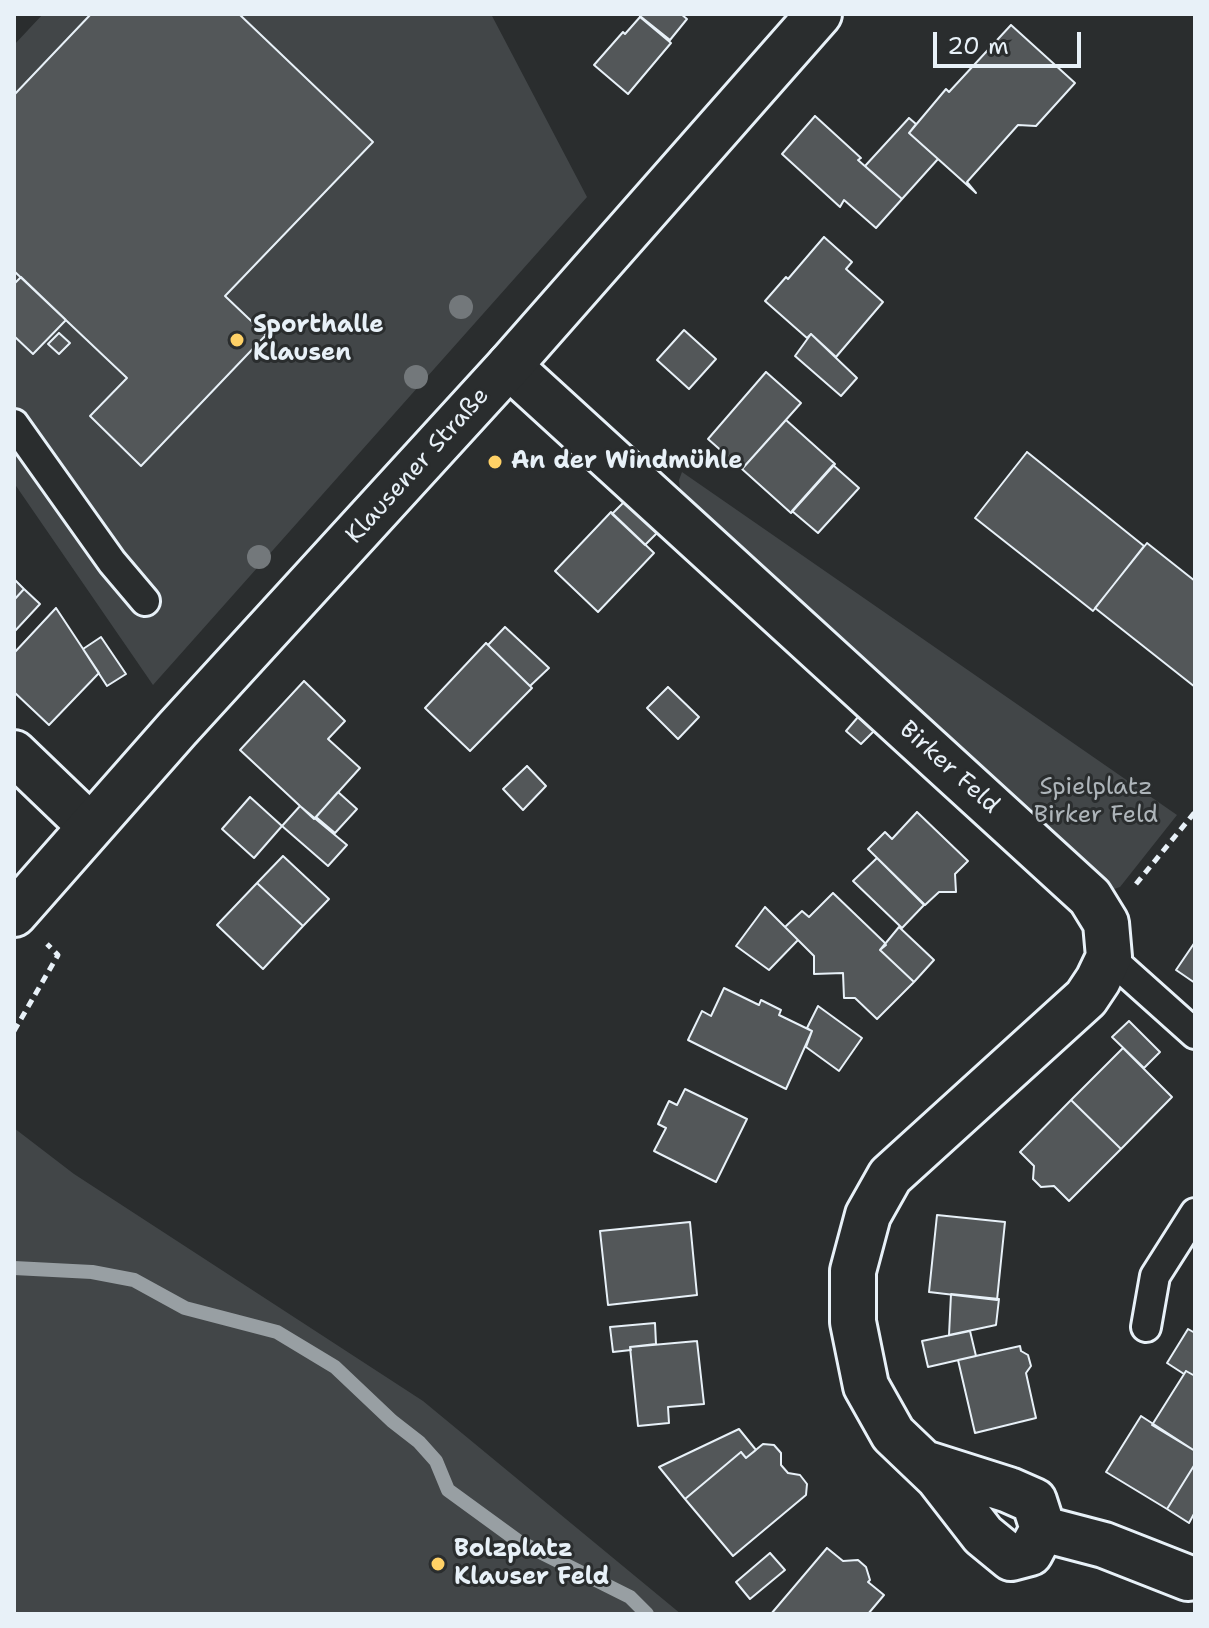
<!DOCTYPE html>
<meta charset="utf-8">
<style>
body{margin:0}
#map{position:relative;width:1209px;height:1628px;overflow:hidden;background:#2a2d2e;font-family:"Shantell Sans",sans-serif}
canvas{display:block}
.frame{position:absolute;inset:0;border:16px solid #e8f1f8;pointer-events:none}
.scale{position:absolute;left:933px;top:32px;width:148px;height:36px;box-sizing:border-box;border:4px solid #e8f1f8;border-top:0;padding-left:10px;font-size:24px;line-height:28px;white-space:nowrap;color:#e8f1f8;-webkit-text-stroke:6px #2a2d2e;paint-order:stroke}
</style>
<div id="map">
<canvas width="1209" height="1628"></canvas>
<div class="frame"></div>
<div class="scale">20 m</div>
</div>
<script>
const ctx = document.querySelector('canvas').getContext('2d');
ctx.lineJoin = 'round';
function paint(path, color) { ctx.fillStyle = color; ctx.fill(path, 'evenodd'); }
const poly = rows => new Path2D(rows.map(r => 'M' + r).join(''));
function stroke(path, color, width, dash) { ctx.strokeStyle = color; ctx.lineWidth = width; ctx.lineCap = dash ? 'butt' : 'round'; ctx.setLineDash(dash || []); ctx.stroke(path); }
function drawText(font, color, halo, rows, align = 'center') {
  ctx.font = font + ' "Shantell Sans",sans-serif'; ctx.lineWidth = 6; ctx.setLineDash([]); ctx.textBaseline = 'middle'; ctx.strokeStyle = halo; ctx.fillStyle = color; for (const [text, x, y, turn = 0] of rows) {
    ctx.save(); ctx.translate(x, y); ctx.rotate((+turn || 0) * Math.PI / 180); ctx.textAlign = isNaN(turn) ? turn : align; if (halo) ctx.strokeText(text, 0, 0); ctx.fillText(text, 0, 0); ctx.restore();
  }
}
paint(poly([
 [43,14,491,14,587,197,153,685,14,483,14,45],
 [682,472,1177,815,1120,887,1111,890,1101,887,680,489,679,480],
 [14,1128,74,1174,423,1401,681,1614,14,1614]
]), '#424648');
stroke(poly([
 [14,1268,92,1272,134,1280,185,1308,277,1332,335,1367,392,1421,419,1442,436,1461,448,1490,518,1541,630,1597,647,1614]
]), '#989fa3', 14);
const building = poly([
 [91,14,239,14,373,142,225,296,266,335,141,466,90,416,127,378,14,271,14,95,91,14],
 [641,14,681,14,687,19,670,40,640,16,641,14],
 [640,17,671,43,628,94,594,65,623,32,625,34,640,17],
 [1011,25,1075,83,1036,126,1018,125,967,182,976,193,909,133,946,89,949,92,1011,25],
 [815,116,861,158,858,160,902,199,876,228,844,200,840,207,782,154,815,116],
 [909,118,916,124,909,133,938,159,902,199,865,166,909,118],
 [824,237,852,262,846,269,883,302,836,357,811,334,807,338,765,301,786,277,788,279,824,237],
 [21,277,66,320,33,354,14,336,14,284,21,277],
 [684,330,716,359,689,389,657,360,684,330],
 [59,333,70,343,59,354,48,344,59,333],
 [811,334,857,378,841,396,795,356,811,334],
 [766,372,801,403,742,469,708,439,766,372],
 [786,420,835,464,791,513,742,469,786,420],
 [1027,452,1144,546,1093,611,975,518,1027,452],
 [833,465,859,488,818,533,792,511,833,465],
 [629,497,662,528,645,545,612,514,629,497],
 [611,512,654,553,598,612,555,571,611,512],
 [1147,543,1195,581,1195,687,1095,608,1147,543],
 [14,579,24,589,14,600,14,579],
 [24,589,40,604,14,632,14,600,24,589],
 [56,608,99,673,49,725,14,692,14,653,56,608],
 [505,627,549,668,530,686,488,645,505,627],
 [101,637,126,674,107,686,83,649,101,637],
 [486,643,532,688,470,751,425,708,486,643],
 [304,681,345,721,328,739,360,768,314,819,240,750,304,681],
 [668,687,699,717,678,739,647,708,668,687],
 [858,717,874,731,861,744,846,731,858,717],
 [527,766,546,786,523,810,503,789,527,766],
 [338,792,357,809,335,833,316,817,338,792],
 [250,797,282,826,254,858,222,829,250,797],
 [300,806,347,845,328,866,282,826,300,806],
 [917,812,968,861,955,874,956,892,939,892,925,905,868,849,885,832,892,839,917,812],
 [283,856,329,899,303,926,257,883,283,856],
 [877,858,924,905,902,928,853,881,877,858],
 [257,883,303,926,263,969,217,925,257,883],
 [833,893,884,942,886,945,880,950,914,982,877,1019,855,998,844,998,843,973,814,974,814,956,785,927,802,911,809,917,833,893],
 [765,907,798,940,769,970,736,946,765,907],
 [899,927,934,960,914,982,880,950,899,927],
 [1195,942,1195,983,1176,970,1195,942],
 [724,988,759,1005,761,1000,781,1010,779,1015,812,1031,786,1089,688,1040,702,1011,711,1016,724,988],
 [818,1006,862,1038,839,1071,806,1047,812,1031,807,1028,818,1006],
 [1129,1021,1160,1052,1144,1068,1112,1037,1129,1021],
 [1123,1048,1172,1097,1121,1149,1071,1100,1123,1048],
 [685,1089,747,1119,716,1182,654,1151,666,1128,658,1124,669,1101,677,1105,685,1089],
 [1071,1100,1121,1149,1069,1201,1054,1186,1041,1187,1033,1179,1034,1166,1020,1152,1071,1100],
 [937,1215,1005,1222,997,1300,929,1292,937,1215],
 [690,1222,697,1295,608,1305,600,1231,690,1222],
 [951,1294,999,1299,996,1325,949,1335,951,1294],
 [655,1323,656,1344,630,1347,631,1350,613,1352,610,1327,655,1323],
 [1188,1329,1195,1333,1195,1376,1186,1371,1184,1374,1167,1363,1188,1329],
 [970,1331,976,1356,928,1367,922,1341,970,1331],
 [697,1341,704,1404,668,1407,669,1423,638,1426,630,1347,697,1341],
 [1020,1346,1021,1351,1028,1355,1031,1366,1026,1373,1036,1418,975,1433,958,1360,1020,1346],
 [1186,1371,1195,1376,1195,1451,1152,1425,1186,1371],
 [1141,1416,1195,1451,1195,1464,1167,1509,1106,1472,1141,1416],
 [739,1429,756,1450,746,1458,741,1452,685,1499,659,1467,739,1429],
 [763,1444,774,1445,781,1453,781,1465,788,1473,800,1475,807,1484,806,1495,733,1556,685,1499,741,1452,746,1458,763,1444],
 [1195,1464,1195,1512,1189,1523,1167,1509,1195,1464],
 [827,1548,843,1561,858,1560,866,1567,870,1580,868,1582,884,1595,868,1614,771,1614,827,1548],
 [770,1553,785,1570,750,1599,736,1582,770,1553]
]);
paint(building, '#535759');
stroke(building, '#e8f1f8', 2);
const service = poly([
 [14,424,112,562,145,601],
 [1109,957,1195,1034],
 [1146,1327,1155,1276,1195,1213]
]);
const minor = poly([
 [509,366,1090,897,1106,923,1109,957,1098,980,1086,998,890,1176,868,1215,853,1271,853,1322,866,1386,893,1434,938,1477,983,1535,1011,1558,1030,1553,1043,1529,1104,1545,1188,1578],
 [14,753,90,826],
 [924,1463,1009,1490,1034,1501,1043,1529]
]);
const secondary = poly([
 [14,914,177,729,509,366,819,14]
]);
stroke(service, '#e8f1f8', 34);
stroke(minor, '#e8f1f8', 50);
stroke(secondary, '#e8f1f8', 50);
stroke(poly([
 [1136,884,1195,812],
 [14,1031,58,955,47,944]
]), '#e8f1f8', 5, [8, 6]);
stroke(service, '#2a2d2e', 28);
stroke(minor, '#2a2d2e', 44);
stroke(secondary, '#2a2d2e', 44);
ctx.fillStyle = '#73787b';
for (const [x, y] of [
 [461,307],
 [416,377],
 [259,557]
]) { ctx.beginPath(); ctx.arc(x, y, 12, 0, 2 * Math.PI); ctx.fill(); }
for (const [x, y, r, color] of [
 [237,340,8,"#ffd166"],
 [495,462,8,"#ffd166"],
 [438,1564,8,"#ffd166"]
]) { const dot = new Path2D(); dot.arc(x, y, r, 0, 2 * Math.PI); ctx.fillStyle = color; ctx.fill(dot); stroke(dot, '#2a2d2e', 3); }
drawText('bold 24px', '#e8f1f8', '#2a2d2e', [
 ["Sporthalle",253,326],
 ["Klausen",253,354],
 ["An der Windmühle",511,462],
 ["Bolzplatz",454,1550],
 ["Klauser Feld",454,1578]
], 'left');
drawText('24px', '#e8f1f8', '#2a2d2e', [
 ["Klausener Straße",418,466,-48],
 ["Birker Feld",949,768,42]
]);
drawText('24px', '#aeb5ba', '#2a2d2e', [
 ["Spielplatz",1096,788],
 ["Birker Feld",1096,816]
]);
</script>
